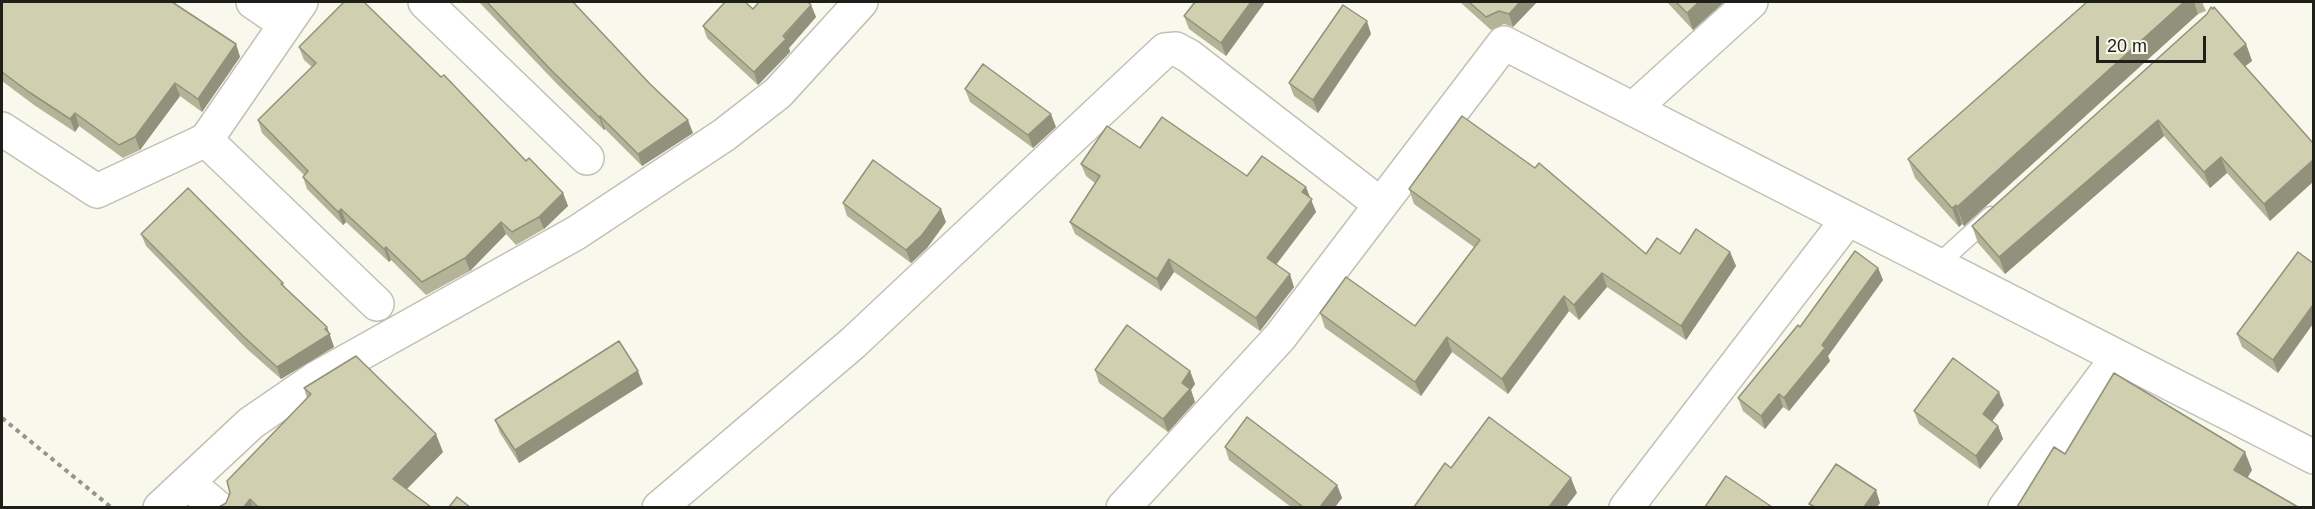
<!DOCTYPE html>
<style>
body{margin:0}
#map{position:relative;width:2315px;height:509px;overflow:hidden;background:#f8f8ec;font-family:Arial,sans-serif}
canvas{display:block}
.frame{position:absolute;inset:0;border:3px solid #1f1f1a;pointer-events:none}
.scale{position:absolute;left:2096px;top:36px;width:110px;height:27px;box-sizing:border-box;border:3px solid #1f1f1a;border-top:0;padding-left:8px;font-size:18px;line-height:21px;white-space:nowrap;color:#1f1f1a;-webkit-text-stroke:4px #f8f8ec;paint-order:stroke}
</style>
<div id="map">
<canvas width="2315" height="509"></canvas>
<div class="frame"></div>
<div class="scale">20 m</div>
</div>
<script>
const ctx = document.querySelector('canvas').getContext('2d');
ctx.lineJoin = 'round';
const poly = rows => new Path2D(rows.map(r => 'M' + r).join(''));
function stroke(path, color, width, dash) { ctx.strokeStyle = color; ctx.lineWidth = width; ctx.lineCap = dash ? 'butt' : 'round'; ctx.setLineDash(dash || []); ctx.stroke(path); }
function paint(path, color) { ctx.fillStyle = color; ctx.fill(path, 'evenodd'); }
const service = poly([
 [1937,265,1991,216]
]);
const minor = poly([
 [253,2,285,24],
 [425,2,587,158],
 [1633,109,1751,2],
 [2,129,97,191,206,140,301,2],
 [206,140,377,304],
 [188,483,218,508],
 [160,508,251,423,315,379,576,233,724,135,778,93,861,2],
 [659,508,853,343,1165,50,1176,49,1189,56,1380,204],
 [1123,508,1280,337,1504,43,2314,457],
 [1626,508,1848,219],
 [2005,508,2117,358]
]);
stroke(service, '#c1c1b5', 21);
stroke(minor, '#c1c1b5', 36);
stroke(poly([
 [2,418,112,508]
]), '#95958c', 4, [4.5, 4.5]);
stroke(service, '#fff', 18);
stroke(minor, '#fff', 33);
paint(poly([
 [2,2,236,44,240,57,202,112,180,96,140,150,123,158,79,126,75,132,34,105,2,81],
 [479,2,573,2,693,133,642,166,605,129,604,130,557,84],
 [1195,2,1265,2,1226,56,1189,29,1184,16],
 [1460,2,1537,2,1513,27,1504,24,1491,30],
 [1667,2,1724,2,1693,30],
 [2087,2,2202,2,2206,11,2198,14,1964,226,1962,224,1959,227,1915,178,1908,159],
 [811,5,816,17,789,48,790,52,758,85,707,38,703,26,753,9],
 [1371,34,1318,113,1294,96,1289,83],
 [2246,44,2252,61,2245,66,2270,221,2227,173,2210,188,2164,136,2005,274,1978,243,1972,226],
 [299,47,526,161,563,193,568,206,544,229,516,245,506,234,470,271,426,295,391,260,389,262,346,222,343,225,307,189,303,177,304,175,262,133,258,120,312,67,304,60],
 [965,89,1056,127,1033,148,970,102],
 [1140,148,1247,176,1310,198,1316,212,1276,265,1294,287,1260,331,1174,272,1161,291,1075,234,1070,222,1095,183,1086,176,1081,164],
 [1409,189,1646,254,1730,252,1736,266,1686,340,1607,287,1579,320,1569,311,1508,394,1452,352,1421,396,1325,328,1320,313,1415,326,1474,247,1414,204],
 [843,203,946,222,927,248,911,263,847,216],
 [141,234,283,283,285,288,327,327,334,347,281,379,247,349,146,246],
 [2298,252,2278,373,2242,347,2237,334],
 [1878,268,1883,280,1828,356,1830,361,1789,411,1783,407,1765,429,1743,411,1738,398,1800,327],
 [1095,370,1190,371,1195,384,1191,390,1195,402,1168,432,1099,383],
 [643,384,519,463,500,433,495,420],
 [304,388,443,452,407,489,431,507,219,507,226,503,307,398],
 [2004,405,1992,421,1998,426,2003,439,1980,469,1919,424,1914,411],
 [1225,447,1337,485,1342,498,1335,507,1291,507,1229,460]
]), '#b3b398');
paint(poly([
 [1251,2,1265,2,1226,56,1221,43],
 [1520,2,1537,2,1513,27,1509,14],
 [1699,2,1724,2,1693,30,1687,13],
 [2184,2,2194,2,2198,14,1964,226,1957,207],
 [811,5,816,17,789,48,790,52,758,85,754,72],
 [1367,21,1371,34,1318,113,1313,100],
 [236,44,240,57,202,112,198,99],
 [2246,44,2252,61,2240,70,2234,54],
 [175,83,180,96,140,150,135,137],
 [75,113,79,126,75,132,70,119],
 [1051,114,1056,127,1033,148,1028,135],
 [600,116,605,129,604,130,599,117],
 [688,120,693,133,642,166,638,154],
 [2158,120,2164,136,2005,274,1999,257],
 [2221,157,2227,173,2210,188,2204,172],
 [2313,160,2313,182,2270,221,2264,204],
 [1306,187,1316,212,1271,271,1267,258,1302,192],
 [563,193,568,206,544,229,539,217],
 [1956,205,1962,224,1959,227,1952,208],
 [341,209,346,222,343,225,338,212],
 [941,209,946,222,927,248,911,263,906,250],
 [501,222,506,234,470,271,465,258],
 [386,247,391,260,389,262,384,249],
 [1730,252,1736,266,1686,340,1681,326],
 [1169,259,1174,272,1161,291,1157,279],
 [1878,268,1883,280,1828,356,1830,361,1789,411,1784,398],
 [1602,273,1607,287,1579,320,1574,305],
 [1290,274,1294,287,1260,331,1256,318],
 [1564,296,1569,311,1508,394,1502,379],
 [2313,305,2313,324,2278,373,2273,360],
 [327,327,334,347,281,379,277,367],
 [1447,337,1452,352,1421,396,1415,382],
 [638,371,643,384,519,463,515,450],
 [1190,371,1195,384,1191,390,1195,402,1168,432,1163,419,1182,383],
 [1999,392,2004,405,1988,427,1983,414],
 [1779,394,1783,407,1765,429,1761,416],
 [1998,426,2003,439,1980,469,1976,456],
 [436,434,443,452,400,496,393,479],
 [2245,452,2252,470,2241,489,2234,470],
 [1571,478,1577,493,1566,507,1549,507],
 [1337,485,1342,498,1335,507,1320,507],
 [1876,490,1880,503,1877,507,1864,507],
 [250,499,253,507,244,507]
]), '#92927c');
const building = poly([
 [2,2,172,2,236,44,198,99,175,83,135,137,119,145,75,113,70,119,29,92,2,72,2,2],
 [344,2,364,2,441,77,444,75,526,161,529,158,563,193,539,217,512,232,501,222,465,258,422,282,386,247,384,249,341,209,338,212,303,177,308,171,258,120,316,63,299,47,344,2],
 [487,2,573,2,650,84,688,120,638,154,600,116,599,117,552,71,487,2],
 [725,2,745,2,753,9,759,2,808,2,811,5,783,36,786,39,754,72,703,26,725,2],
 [1195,2,1251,2,1221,43,1184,16,1195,2],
 [1469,2,1520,2,1509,14,1499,11,1486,17,1469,2],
 [1676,2,1699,2,1687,13,1676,2],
 [2087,2,2184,2,1957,207,1956,205,1952,208,1908,159,2087,2],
 [1343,5,1367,21,1313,100,1289,83,1343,5],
 [2211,7,2213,9,2214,7,2246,44,2234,54,2313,143,2313,160,2264,204,2221,157,2204,172,2158,120,1999,257,1972,226,2207,14,2211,7],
 [983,64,1051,114,1028,135,965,89,983,64],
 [1462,116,1535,168,1539,163,1646,254,1657,238,1680,254,1696,229,1730,252,1681,326,1602,273,1574,305,1564,296,1502,379,1447,337,1415,382,1320,313,1346,277,1415,326,1480,240,1409,189,1462,116],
 [1162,117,1247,176,1262,156,1306,187,1302,192,1312,199,1267,258,1290,274,1256,318,1169,259,1157,279,1070,222,1100,176,1081,164,1107,126,1140,148,1162,117],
 [873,160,941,209,922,235,906,250,843,203,873,160],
 [188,188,283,283,281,284,327,327,325,329,330,334,277,367,243,336,141,234,188,188],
 [1855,251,1878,268,1822,345,1825,348,1784,398,1779,394,1761,416,1738,398,1798,325,1800,327,1855,251],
 [2298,252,2313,263,2313,305,2273,360,2237,334,2298,252],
 [1127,325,1190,371,1182,383,1190,389,1163,419,1095,370,1127,325],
 [619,341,638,371,515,450,495,420,619,341],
 [356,356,436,434,393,479,431,507,258,507,250,499,244,507,219,507,226,503,230,493,227,481,311,394,304,388,356,356],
 [1953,358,1999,392,1983,414,1998,426,1976,456,1914,411,1953,358],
 [2114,373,2245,452,2234,470,2298,507,2017,507,2054,447,2065,454,2114,373],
 [1247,417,1337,485,1320,507,1303,507,1225,447,1247,417],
 [1489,417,1571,478,1549,507,1414,507,1445,463,1451,468,1489,417],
 [1836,464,1876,490,1864,507,1815,507,1809,504,1836,464],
 [1726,476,1772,507,1705,507,1726,476],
 [457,497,470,507,449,507,457,497]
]);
paint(building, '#d0d0b1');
stroke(building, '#92927c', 1.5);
</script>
